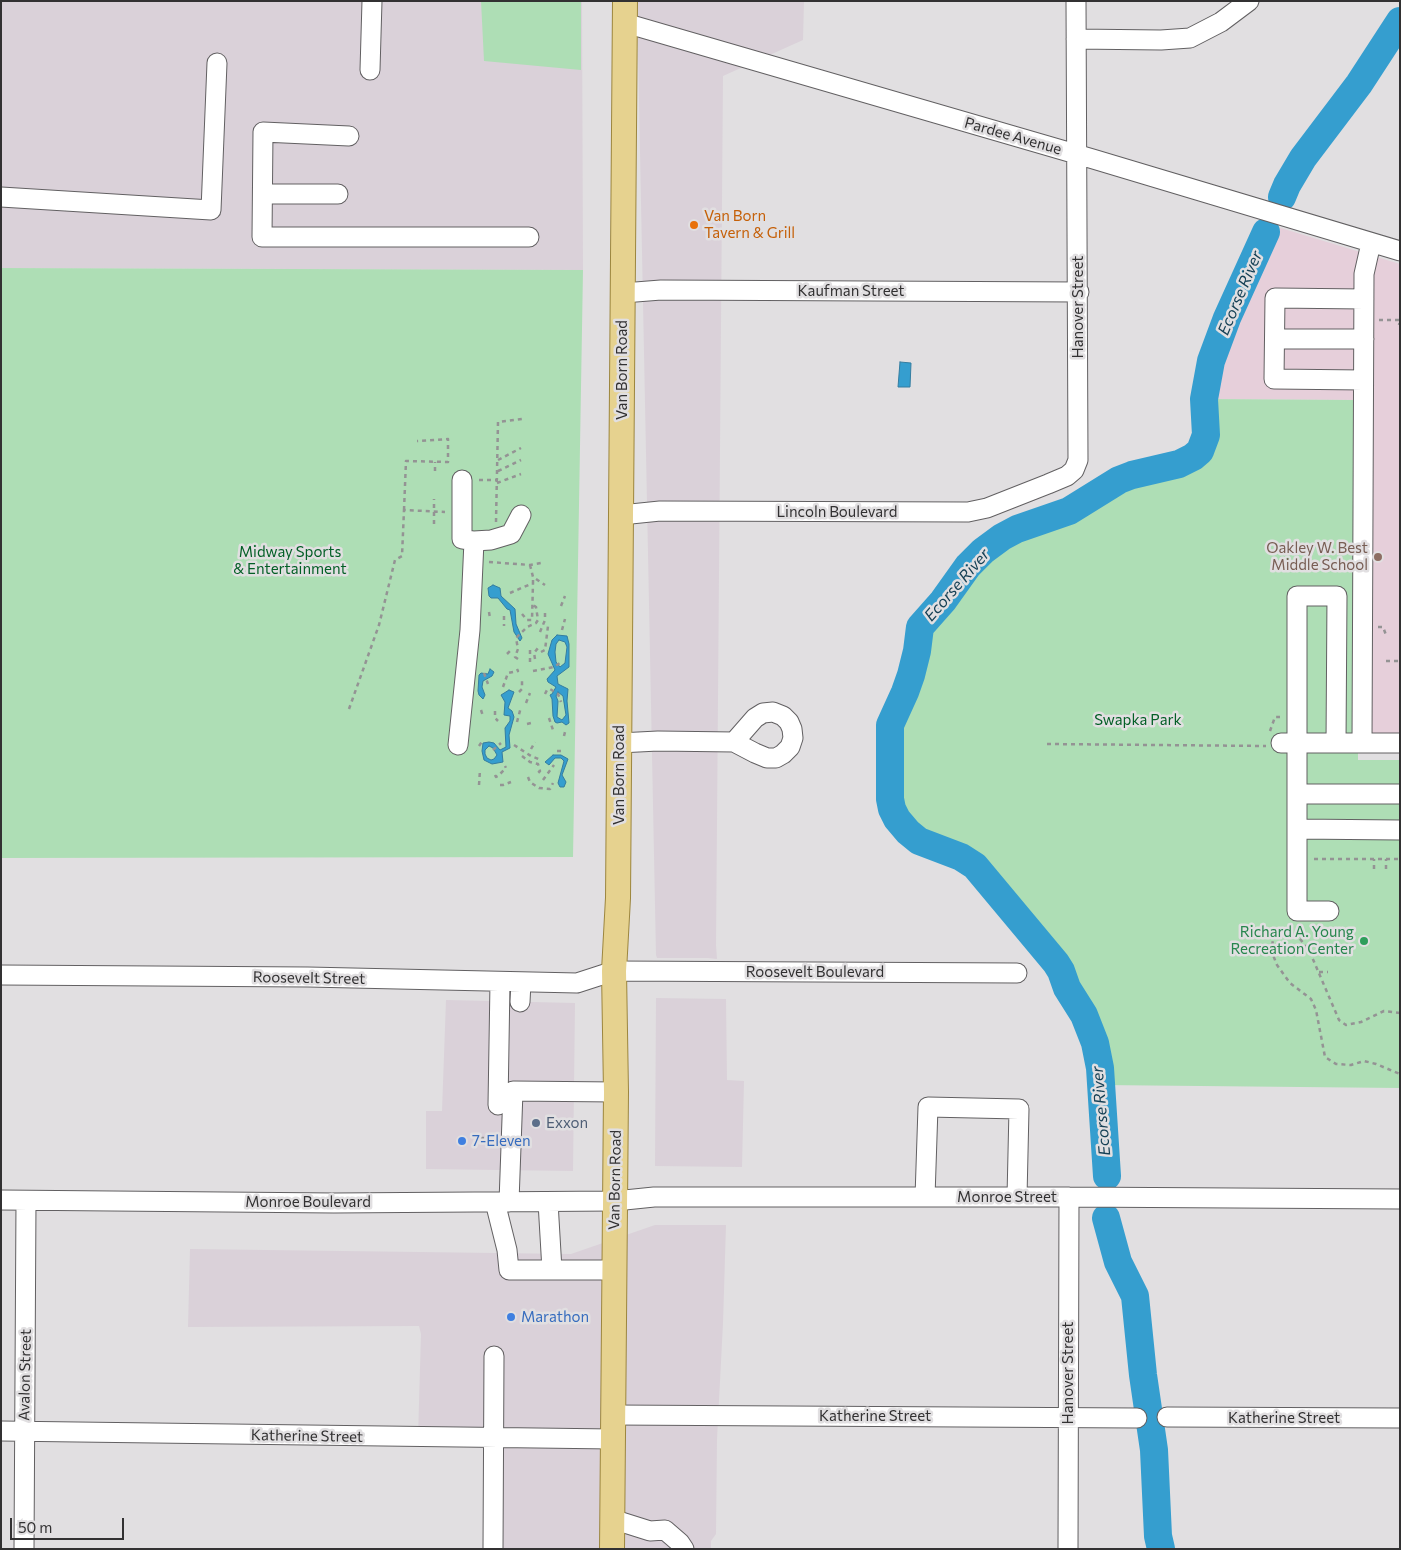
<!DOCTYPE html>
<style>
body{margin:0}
#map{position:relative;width:1401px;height:1550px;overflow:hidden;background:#e1dfe1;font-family:Commissioner,sans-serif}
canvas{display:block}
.frame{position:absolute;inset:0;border:2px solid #323132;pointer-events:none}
.scale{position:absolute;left:10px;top:1518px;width:114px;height:22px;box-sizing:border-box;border:2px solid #323132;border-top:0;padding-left:6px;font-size:15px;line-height:18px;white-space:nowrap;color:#323132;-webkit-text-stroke:4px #e1dfe1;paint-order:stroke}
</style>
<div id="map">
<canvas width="1401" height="1550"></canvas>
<div class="frame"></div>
<div class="scale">50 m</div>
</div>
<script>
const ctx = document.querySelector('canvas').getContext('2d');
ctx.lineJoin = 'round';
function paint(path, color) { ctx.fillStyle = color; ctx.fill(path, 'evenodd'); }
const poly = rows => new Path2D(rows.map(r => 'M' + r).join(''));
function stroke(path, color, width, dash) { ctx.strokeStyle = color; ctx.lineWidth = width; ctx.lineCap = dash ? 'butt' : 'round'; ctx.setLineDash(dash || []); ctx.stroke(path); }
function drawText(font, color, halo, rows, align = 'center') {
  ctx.font = font + ' Commissioner,sans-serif'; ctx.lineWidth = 5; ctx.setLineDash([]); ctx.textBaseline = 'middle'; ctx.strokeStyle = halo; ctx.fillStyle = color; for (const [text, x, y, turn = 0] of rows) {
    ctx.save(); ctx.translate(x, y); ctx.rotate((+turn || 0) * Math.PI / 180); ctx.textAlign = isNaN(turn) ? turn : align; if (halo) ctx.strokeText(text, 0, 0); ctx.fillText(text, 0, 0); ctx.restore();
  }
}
paint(poly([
 [1,1,582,1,583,270,1,268],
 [637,1,804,1,803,40,723,76,716,945,717,959,708,958,657,958,656,955],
 [656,998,726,999,727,1080,744,1081,742,1167,655,1166],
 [446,1000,575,1003,573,1171,426,1169,426,1111,442,1111],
 [655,1225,726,1225,723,1323,717,1439,716,1534,711,1541,711,1549,493,1549,494,1438,418,1438,421,1334,419,1326,188,1327,190,1249,571,1254]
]), '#dad1d9');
paint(poly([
 [1274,226,1400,264,1400,736,1374,736,1358,715,1356,400,1204,399,1207,375,1219,337,1227,318]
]), '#e6cfda');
paint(poly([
 [481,1,581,1,581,70,484,61],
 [1,268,583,270,573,857,1,858],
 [1204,399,1356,400,1358,760,1400,760,1400,1088,1101,1085,1100,1068,1095,1043,1084,1015,1067,988,1061,971,1056,963,975,866,961,857,919,841,908,832,897,819,892,809,890,799,890,725,905,692,917,651,920,627,926,619,943,601,968,566,983,551,1002,537,1017,529,1069,511,1119,480,1132,475,1179,464,1193,457,1200,451,1206,435]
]), '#aedeb5');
const water = poly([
 [900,362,911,363,910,387,898,387,900,362],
 [493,585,500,588,501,596,515,609,516,624,522,638,520,641,514,632,510,610,507,609,498,598,491,598,489,596,488,588,493,585],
 [557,635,567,636,569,644,569,667,557,676,558,684,568,689,567,701,569,723,566,725,562,722,557,723,555,722,553,716,552,699,550,695,552,694,556,687,548,682,547,679,555,670,548,654,552,640,557,635],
 [559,640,565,642,567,647,565,663,560,667,556,662,555,652,556,644,559,640],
 [558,692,563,696,565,709,566,715,562,720,557,717,558,701,556,696,558,692],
 [490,669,494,672,492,676,483,681,482,687,485,695,483,699,479,695,478,691,479,675,481,673,488,674,490,669],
 [509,690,514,692,508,708,512,711,514,717,509,735,510,748,502,752,503,762,492,764,484,760,482,751,483,743,489,742,494,743,500,750,506,747,505,728,510,721,510,716,504,715,505,702,501,695,509,690],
 [489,746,493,748,497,755,494,759,491,760,487,758,485,754,485,750,489,746],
 [553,755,561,755,568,759,562,775,566,782,564,787,560,787,558,783,564,761,561,758,555,758,549,765,545,762,553,755]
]);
paint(water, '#359ecf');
stroke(water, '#347da0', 1);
stroke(poly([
 [1282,197,1287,185,1303,158,1359,84,1400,21],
 [1107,1176,1100,1068,1095,1043,1084,1015,1067,988,1061,971,1056,963,975,866,961,857,919,841,908,832,897,819,892,809,890,799,890,725,905,692,911,675,917,651,920,627,943,601,968,566,983,551,1002,537,1017,529,1069,511,1119,480,1132,475,1179,464,1193,457,1200,451,1206,435,1204,399,1211,361,1227,318,1266,232],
 [1106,1218,1118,1262,1135,1296,1143,1375,1154,1450,1158,1536,1161,1549]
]), '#359ecf', 28);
const minor = poly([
 [625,23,1093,159,1400,251],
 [1076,39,1161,40,1190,38,1221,22,1249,1],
 [370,70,372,1],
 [349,136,263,132,262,237,529,237],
 [263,194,338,194],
 [1,197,211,210,217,63],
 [623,293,661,290,1079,292],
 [1275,339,1364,339],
 [1363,380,1274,379,1275,298,1364,299],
 [462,480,462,539,474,541,491,540,511,534,521,515],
 [621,515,660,511,968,512,987,508,1048,484,1067,476,1074,470,1078,460,1076,1],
 [619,743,658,741,734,742,755,753,767,758,776,758,783,754,790,747,793,738,792,729,789,722,783,716,773,712,763,713,755,718,734,742],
 [1281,743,1400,743],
 [1362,743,1364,274,1371,243],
 [458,745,470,630,474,541],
 [1298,794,1400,794],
 [1298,829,1400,830],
 [1329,911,1297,911,1297,596,1337,596,1336,743],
 [1,975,308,977,577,983,614,971,1017,973],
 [520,1002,521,982],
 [498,1105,500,982],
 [925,1197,928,1107,1019,1109,1017,1197],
 [1,1200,334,1203,615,1201,654,1197,1069,1197,1400,1199],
 [495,1202,507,1250,509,1270,614,1270],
 [509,1202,513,1091,616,1092],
 [548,1202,552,1270],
 [613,1415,1137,1418],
 [1167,1417,1400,1418],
 [1,1431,613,1439],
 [612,1519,650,1531,665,1530,680,1543,684,1549],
 [24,1549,26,1201],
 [493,1549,494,1356],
 [1068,1549,1069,1197]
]);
const major = poly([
 [612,1549,616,1092,614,971,618,898,625,1]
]);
stroke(minor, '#626062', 21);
stroke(major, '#9c863e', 26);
stroke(poly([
 [1379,320,1400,320,1399,325],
 [498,460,521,448],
 [435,471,435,462],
 [498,471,521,460],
 [479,480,497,480],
 [497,483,521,474],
 [404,510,406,461,448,462,448,439,417,441],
 [496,522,498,422,522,419],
 [434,524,434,499],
 [489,562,530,565,541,563],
 [530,565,533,577,545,585],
 [510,593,533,583,533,577],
 [561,606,565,596],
 [489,612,490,618],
 [522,614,527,620,532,620,533,583],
 [504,616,504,626],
 [1378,627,1383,627,1386,635],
 [562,630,565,619],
 [540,632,545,620,545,613],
 [541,652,545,650,548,626],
 [507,654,510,651],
 [518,659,515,657,518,649,516,638,527,627,536,623,538,620,536,607,533,605],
 [535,659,534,653,538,648],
 [1386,661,1400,661],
 [530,662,530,648],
 [533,671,554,667,560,663],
 [484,673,488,684],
 [503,687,508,673,518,671,517,669],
 [519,692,522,689,522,678],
 [545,694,547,690,550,689,558,694,561,702],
 [526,703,530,693],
 [349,709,379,625,395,560,402,556,404,510,445,512],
 [481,710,483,716],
 [495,711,495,718,498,721],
 [549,718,554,733],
 [517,722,521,707],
 [527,724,531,723],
 [1270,731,1275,717,1280,717],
 [564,736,565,732],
 [1047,744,1266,746],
 [514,745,531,756,541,760],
 [479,746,483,740],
 [531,749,535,742],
 [493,750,501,743],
 [557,751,563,751],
 [522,756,530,762,538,764,540,771,537,774],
 [495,775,496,777,498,776,506,768,505,766],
 [528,777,530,782,539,788,550,789,553,783],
 [543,780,554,765],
 [479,785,480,770],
 [500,785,503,785,511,782],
 [1314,859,1400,859],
 [1374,869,1374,859],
 [1386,869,1386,859],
 [1319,972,1328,972],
 [1400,1013,1384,1011,1361,1022,1346,1025,1339,1020,1309,950,1296,934,1285,930,1274,936,1271,950,1277,965,1290,983,1311,999,1316,1010,1325,1057,1336,1064,1351,1065,1364,1061,1376,1064,1400,1074],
 [480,1138,496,1138]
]), '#949394', 2.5, [4, 4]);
stroke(minor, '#fff', 19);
stroke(major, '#e6d28f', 24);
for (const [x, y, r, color] of [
 [694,225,5,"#e8710a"],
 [1378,557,5,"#8d6e63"],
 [1364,941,5,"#2e9e5b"],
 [536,1123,5,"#5c6f8a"],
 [462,1141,5,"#3f7fe0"],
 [511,1317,5,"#3f7fe0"]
]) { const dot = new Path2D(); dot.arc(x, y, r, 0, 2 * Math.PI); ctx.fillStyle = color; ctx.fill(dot); stroke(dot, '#e1dfe1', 2); }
drawText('15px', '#323132', '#e1dfe1', [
 ["Pardee Avenue",1013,136,16],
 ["Kaufman Street",851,291],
 ["Hanover Street",1078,307,-90],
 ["Van Born Road",622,370,-90],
 ["Lincoln Boulevard",837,512],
 ["Van Born Road",619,775,-90],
 ["Roosevelt Boulevard",815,972],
 ["Roosevelt Street",309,978,1],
 ["Van Born Road",615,1180,-89],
 ["Monroe Street",1007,1197],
 ["Monroe Boulevard",308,1202],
 ["Hanover Street",1068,1373,-90],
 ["Avalon Street",25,1375,-89],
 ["Katherine Street",875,1416],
 ["Katherine Street",1284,1418],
 ["Katherine Street",307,1436,1]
]);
drawText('15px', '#c56008', '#e1dfe1', [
 ["Van Born",704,216],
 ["Tavern & Grill",704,233]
], 'left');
drawText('15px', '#785e54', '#e1dfe1', [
 ["Oakley W. Best",1368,548],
 ["Middle School",1368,565]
], 'right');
drawText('15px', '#035f26', '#e1dfe1', [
 ["Midway Sports",290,552],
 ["& Entertainment",290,569],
 ["Swapka Park",1138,720]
]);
drawText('15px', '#27864d', '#e1dfe1', [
 ["Richard A. Young",1354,932],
 ["Recreation Center",1354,949]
], 'right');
drawText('15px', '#4e5e75', '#e1dfe1', [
 ["Exxon",546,1123]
], 'left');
drawText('15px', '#366cbe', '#e1dfe1', [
 ["7-Eleven",472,1141],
 ["Marathon",521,1317]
], 'left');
drawText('italic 16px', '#154055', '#e1dfe1', [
 ["Ecorse River",1240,293,-67],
 ["Ecorse River",957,585,-49],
 ["Ecorse River",1101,1111,-95]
]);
</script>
